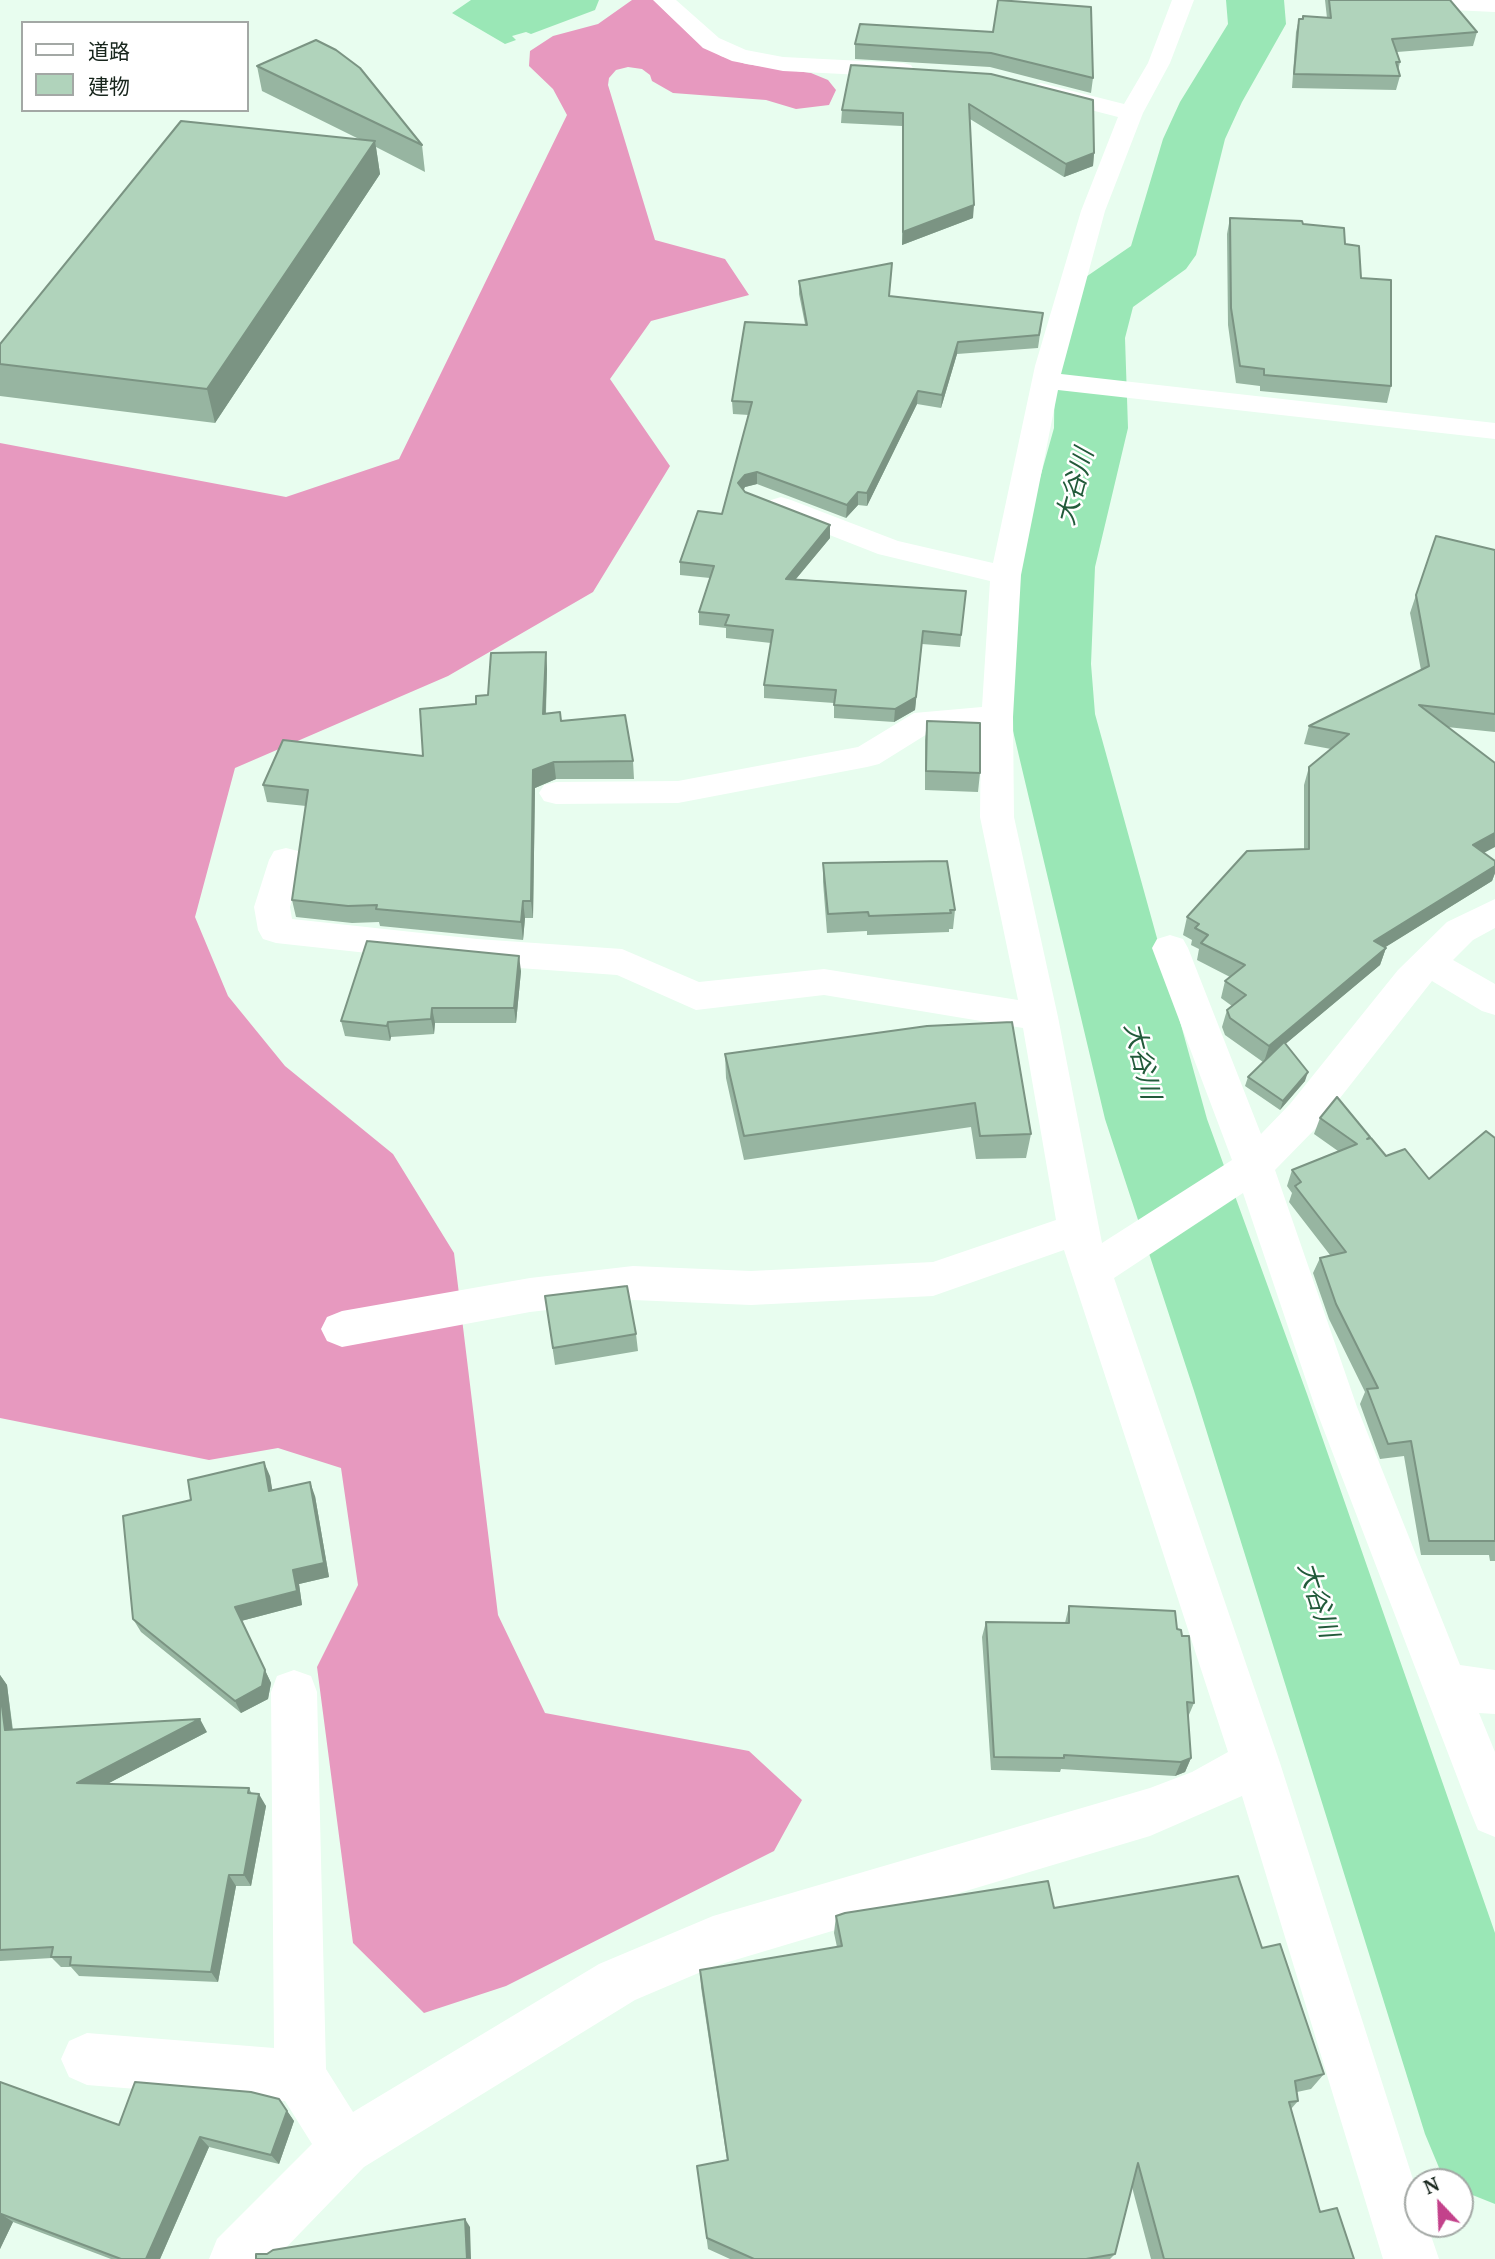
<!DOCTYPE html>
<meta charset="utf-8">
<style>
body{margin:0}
#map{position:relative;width:1495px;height:2259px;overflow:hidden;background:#e8fdef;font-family:"PT Serif","Noto Sans JP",serif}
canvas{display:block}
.legend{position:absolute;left:21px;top:21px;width:228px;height:91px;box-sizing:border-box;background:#fff;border:2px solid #a3a8a5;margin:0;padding:9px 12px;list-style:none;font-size:21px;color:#18261d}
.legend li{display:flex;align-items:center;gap:14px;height:35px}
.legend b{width:35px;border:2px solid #a3a8a5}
.north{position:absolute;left:1404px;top:2168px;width:70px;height:70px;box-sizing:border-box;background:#fff;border:2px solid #a3a8a5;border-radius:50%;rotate:337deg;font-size:19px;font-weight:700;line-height:28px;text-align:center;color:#18261d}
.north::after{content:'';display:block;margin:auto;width:24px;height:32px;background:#c3428b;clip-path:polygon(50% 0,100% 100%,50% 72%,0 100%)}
</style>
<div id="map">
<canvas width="1495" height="2259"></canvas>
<ul class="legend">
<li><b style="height:9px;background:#fff"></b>道路</li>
<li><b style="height:19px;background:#b0d3bb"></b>建物</li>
</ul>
<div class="north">N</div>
</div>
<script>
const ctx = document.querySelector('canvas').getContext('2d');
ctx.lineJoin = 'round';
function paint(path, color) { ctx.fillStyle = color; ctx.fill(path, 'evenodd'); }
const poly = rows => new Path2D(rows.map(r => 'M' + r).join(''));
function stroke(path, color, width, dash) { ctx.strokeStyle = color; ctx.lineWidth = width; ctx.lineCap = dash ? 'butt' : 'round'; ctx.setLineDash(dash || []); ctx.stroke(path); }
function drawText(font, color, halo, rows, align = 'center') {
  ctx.font = font + ' "PT Serif","Noto Sans JP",serif'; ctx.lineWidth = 5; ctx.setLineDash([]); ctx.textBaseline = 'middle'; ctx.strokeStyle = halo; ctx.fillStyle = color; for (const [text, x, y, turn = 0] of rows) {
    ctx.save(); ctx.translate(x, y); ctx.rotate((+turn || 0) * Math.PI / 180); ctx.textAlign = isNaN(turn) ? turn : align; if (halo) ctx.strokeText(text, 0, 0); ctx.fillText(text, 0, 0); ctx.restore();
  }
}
paint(poly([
 [632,0,654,0,688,33,721,56,746,64,811,73,828,80,836,90,829,105,796,109,766,100,673,93,652,81,650,75,642,69,628,67,616,70,609,78,608,85,655,240,725,259,749,295,651,321,610,379,670,466,593,592,448,676,235,768,195,917,228,996,285,1066,393,1154,454,1253,498,1615,545,1713,749,1751,802,1800,774,1851,506,1986,424,2013,353,1943,317,1667,358,1585,341,1468,278,1448,209,1460,0,1418,0,443,286,497,399,459,567,115,553,89,529,66,530,51,553,36,598,24]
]), '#e799bf');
paint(poly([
 [471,0,599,0,595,10,531,34,526,32,512,36,516,40,505,44,452,13]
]), '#9ae7b6');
paint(poly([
 [1226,0,1284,0,1286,24,1242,102,1225,139,1196,255,1186,269,1133,307,1125,338,1128,428,1095,567,1091,664,1095,714,1207,1119,1307,1394,1495,1933,1495,2204,1460,2190,1460,2182,1445,2182,1425,2134,1195,1394,1105,1119,1009,714,1007,664,1015,567,1054,428,1055,338,1066,298,1077,283,1131,246,1163,139,1180,102,1228,24,1226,0]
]), '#9ae7b6');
paint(poly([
 [653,0,676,0,719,38,746,50,783,57,903,63,911,65,914,70,911,75,903,77,783,71,732,61,703,48,653,0],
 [1172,0,1194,0,1170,63,1143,113,1105,211,1061,374,1495,423,1495,439,1058,390,1021,575,1013,717,1014,817,1058,1017,1102,1243,1232,1160,1152,948,1157,939,1170,935,1183,939,1188,948,1261,1134,1290,1104,1398,970,1447,922,1495,899,1495,928,1473,940,1453,960,1495,984,1495,1015,1482,1011,1432,981,1318,1126,1275,1170,1357,1407,1460,1665,1495,1670,1495,1714,1479,1713,1495,1752,1495,1837,1478,1830,1471,1813,1315,1407,1243,1193,1114,1278,1280,1763,1418,2195,1418,2224,1427,2224,1439,2259,1383,2259,1242,1796,1150,1836,715,1966,635,2000,364,2167,275,2259,209,2259,217,2239,312,2144,285,2101,87,2085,69,2077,61,2059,69,2041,87,2033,274,2048,271,1692,277,1676,294,1670,311,1676,317,1692,326,2069,353,2112,599,1964,713,1916,1150,1788,1192,1772,1228,1752,1064,1250,933,1296,751,1305,633,1300,530,1312,342,1347,327,1341,321,1329,327,1317,342,1311,530,1278,633,1266,751,1271,933,1262,1056,1220,1023,1028,824,995,696,1010,617,975,477,965,276,943,263,939,258,930,254,907,269,860,274,851,286,848,298,851,303,860,290,907,292,919,477,939,622,949,699,982,824,969,1018,1000,980,817,981,729,932,731,879,764,867,767,678,803,556,804,544,801,539,793,544,785,556,782,678,781,858,747,914,713,982,707,990,581,878,554,771,512,766,506,771,500,781,497,791,500,898,541,993,563,1035,366,1081,211,1118,117,1033,95,1029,90,1033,85,1041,83,1124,104,1148,63,1172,0]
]), '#fff');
paint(poly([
 [1375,0,1495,0,1495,12,1386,7,1378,5,1375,0]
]), '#fff');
paint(poly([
 [1325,0,1450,0,1477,32,1473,46,1397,52,1400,62,1398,71,1400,76,1396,90,1292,88,1296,32,1299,19,1327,18],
 [993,32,1093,78,1091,93,990,67,855,59,855,44],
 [257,66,422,145,425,172,376,147,380,174,215,423,0,396,0,344,361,140,262,91],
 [991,74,1094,153,1093,166,1064,177,970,119,973,218,902,245,902,126,841,123,842,110],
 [1230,218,1303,224,1345,244,1361,278,1391,386,1387,403,1260,391,1260,386,1236,383,1228,325,1227,234],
 [799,281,889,296,1043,313,1038,348,957,354,941,408,917,404,867,506,858,505,846,518,757,484,745,487,744,490,745,492,830,525,830,538,796,579,966,591,960,647,922,644,915,710,894,722,834,718,834,703,764,698,764,685,771,643,726,638,726,628,699,625,699,612,710,578,680,575,680,562,722,514,749,415,733,414,732,401,805,324,799,294],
 [1495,550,1495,732,1447,727,1484,853,1495,861,1495,873,1492,881,1385,947,1386,948,1380,965,1285,1044,1305,1081,1280,1110,1245,1086,1248,1077,1263,1062,1225,1035,1222,1027,1227,1010,1232,1006,1221,998,1225,981,1230,977,1197,960,1199,949,1191,945,1192,940,1183,935,1187,917,1304,850,1304,785,1309,767,1331,749,1304,744,1309,726,1421,670,1410,613,1416,595],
 [546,652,547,669,546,714,561,721,633,761,634,779,556,779,535,788,533,918,525,918,523,940,380,926,379,922,352,923,296,917,292,900,306,806,267,802,263,785,423,756,476,704],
 [927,721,980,773,978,792,925,790,925,740],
 [823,863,955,910,953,929,949,929,949,932,867,935,867,931,827,933,823,882],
 [521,971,516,1023,435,1023,434,1034,391,1037,390,1041,345,1036,341,1021],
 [927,1026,1031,1134,1026,1158,976,1159,971,1127,744,1160,726,1078,725,1054],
 [1320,1118,1370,1137,1369,1139,1386,1156,1429,1179,1495,1138,1495,1561,1490,1561,1489,1555,1421,1555,1404,1456,1380,1459,1360,1404,1365,1392,1329,1319,1313,1273,1320,1258,1330,1255,1289,1202,1292,1193,1287,1186,1292,1170,1338,1151,1314,1134],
 [545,1296,636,1334,638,1351,555,1365],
 [270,1476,272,1491,315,1496,329,1577,299,1584,302,1605,241,1621,271,1683,268,1699,241,1713,141,1632,133,1619,191,1500],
 [1069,1606,1177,1629,1182,1636,1194,1703,1188,1717,1191,1758,1185,1772,1175,1776,1061,1769,1060,1772,991,1770,982,1637,986,1622,1065,1623],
 [0,1675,7,1685,13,1730,207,1732,107,1784,249,1788,252,1794,266,1806,251,1886,236,1886,218,1982,79,1976,71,1967,61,1967,52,1958,0,1961],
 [1054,1908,1262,1948,1324,2074,1311,2089,1297,2092,1298,2101,1291,2109,1320,2212,1354,2259,1151,2259,1132,2187,1115,2254,1110,2259,730,2259,708,2249,697,2166,727,2160,701,1987,700,1970,837,1947,834,1933,836,1916],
 [0,2082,119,2125,279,2099,294,2121,279,2164,209,2147,160,2259,111,2259,13,2222,0,2249]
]), '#97b5a1');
paint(poly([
 [375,141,380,174,215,423,207,389],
 [1094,153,1093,166,1064,177,1066,164],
 [974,205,973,218,902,245,903,232],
 [958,342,957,354,941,408,942,395],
 [918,391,917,404,867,506,867,493],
 [757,472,757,484,745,487,738,496,738,483,745,475],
 [858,492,858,505,846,518,847,505],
 [830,525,830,538,785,592,786,579],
 [923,631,915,710,894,722,895,709],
 [546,652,547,669,545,731,543,714],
 [554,762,556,779,535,788,533,918,531,901,533,770],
 [1495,833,1495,847,1467,862,1473,845],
 [1495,866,1495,873,1492,881,1368,958,1374,941],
 [523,901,525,918,523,940,521,922],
 [1386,948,1380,965,1264,1062,1269,1046],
 [519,956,521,971,516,1023,514,1008],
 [432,1008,435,1023,434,1034,431,1019],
 [388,1022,391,1037,390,1041,387,1026],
 [1308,1072,1305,1081,1280,1110,1283,1101],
 [264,1462,270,1476,275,1506,269,1491],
 [310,1482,315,1496,329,1577,299,1584,302,1605,241,1621,235,1607,293,1570],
 [265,1670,271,1683,268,1699,241,1713,235,1701],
 [0,1675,7,1685,14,1743,5,1730,0,1691],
 [200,1719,207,1732,86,1795,77,1783],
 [1191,1758,1185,1772,1175,1776,1181,1762],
 [259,1794,266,1806,251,1886,244,1875],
 [229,1875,236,1886,218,1982,211,1972],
 [279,2099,294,2121,279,2164,271,2155],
 [200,2137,209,2147,160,2259,146,2259],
 [1,2214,13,2222,0,2249,0,2216],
 [465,2219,470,2227,471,2259,467,2259]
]), '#7b9483');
const building = poly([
 [998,0,1091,7,1093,78,991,53,855,44,860,24,993,32,998,0],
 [1329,0,1450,0,1477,32,1392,39,1400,62,1396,62,1400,76,1294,74,1299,19,1303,19,1303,16,1331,18,1329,0],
 [316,40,336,50,360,68,422,145,257,66,316,40],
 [851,65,991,74,1093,100,1094,153,1066,164,969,104,974,205,903,232,903,113,842,110,851,65],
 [181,121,375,141,207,389,0,364,0,344,181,121],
 [1230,218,1302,221,1303,224,1344,228,1345,244,1359,246,1361,278,1391,280,1391,386,1264,375,1264,369,1240,366,1231,308,1230,218],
 [892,263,889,296,1043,313,1039,335,958,342,942,395,918,391,867,493,858,492,847,505,757,472,745,475,738,483,745,492,830,525,786,579,966,591,961,635,923,631,916,697,895,709,834,705,836,690,764,685,773,630,725,625,729,615,699,612,714,566,680,562,698,511,722,514,752,402,732,401,745,322,807,325,799,281,892,263],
 [1436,536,1495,550,1495,714,1419,705,1495,763,1495,833,1473,845,1495,861,1495,866,1374,941,1386,948,1269,1046,1230,1018,1227,1010,1246,995,1225,981,1245,965,1201,943,1208,935,1195,928,1199,924,1187,917,1247,851,1309,849,1309,767,1349,734,1309,726,1429,666,1416,595,1436,536],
 [546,652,543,714,560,712,561,721,625,715,633,761,554,762,533,770,531,901,523,901,521,922,376,909,377,905,348,906,292,900,308,790,263,785,283,740,423,756,420,709,476,704,476,696,488,695,491,653,546,652],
 [927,721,980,723,980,773,926,771,927,721],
 [947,861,955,910,950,910,951,913,869,916,868,912,828,914,823,863,947,861],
 [367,941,519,956,514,1008,432,1008,431,1019,388,1022,387,1026,341,1021,367,941],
 [1012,1022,1031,1134,980,1136,975,1103,744,1136,725,1054,927,1026,1012,1022],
 [1284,1042,1308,1072,1283,1101,1248,1077,1284,1042],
 [1337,1097,1370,1137,1367,1139,1371,1138,1386,1156,1405,1149,1429,1179,1486,1131,1495,1138,1495,1541,1429,1541,1411,1441,1388,1444,1367,1389,1378,1388,1336,1304,1320,1258,1346,1252,1295,1186,1301,1182,1292,1170,1357,1144,1320,1118,1337,1097],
 [627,1286,636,1334,553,1348,545,1296,627,1286],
 [264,1462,269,1491,310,1482,324,1563,293,1570,297,1591,235,1607,265,1670,262,1686,235,1701,133,1619,123,1516,191,1500,188,1480,264,1462],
 [1069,1606,1175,1611,1177,1629,1181,1630,1182,1636,1189,1636,1194,1703,1187,1702,1191,1758,1181,1762,1064,1755,1064,1758,994,1757,986,1622,1069,1623,1069,1606],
 [0,1691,5,1730,200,1719,77,1783,249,1788,248,1793,259,1794,244,1875,229,1875,211,1972,70,1965,71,1957,51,1957,53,1947,0,1950,0,1691],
 [1238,1876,1262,1948,1280,1944,1324,2074,1295,2081,1298,2101,1289,2102,1320,2212,1337,2208,1354,2259,1164,2259,1138,2163,1115,2254,1086,2259,754,2259,707,2238,697,2166,728,2160,700,1970,842,1946,836,1916,845,1913,1048,1881,1054,1908,1238,1876],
 [0,2082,119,2125,135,2082,251,2092,279,2099,287,2111,271,2155,200,2137,146,2259,121,2259,1,2214,0,2216,0,2082],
 [465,2219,467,2259,256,2259,256,2254,267,2254,273,2250,465,2219]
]);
paint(building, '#b0d3bb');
stroke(building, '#7b9483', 2);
drawText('italic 26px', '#225a3a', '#fff', [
 ["大谷川",1076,487,-75],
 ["大谷川",1141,1061,76],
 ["大谷川",1317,1600,72]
]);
</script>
